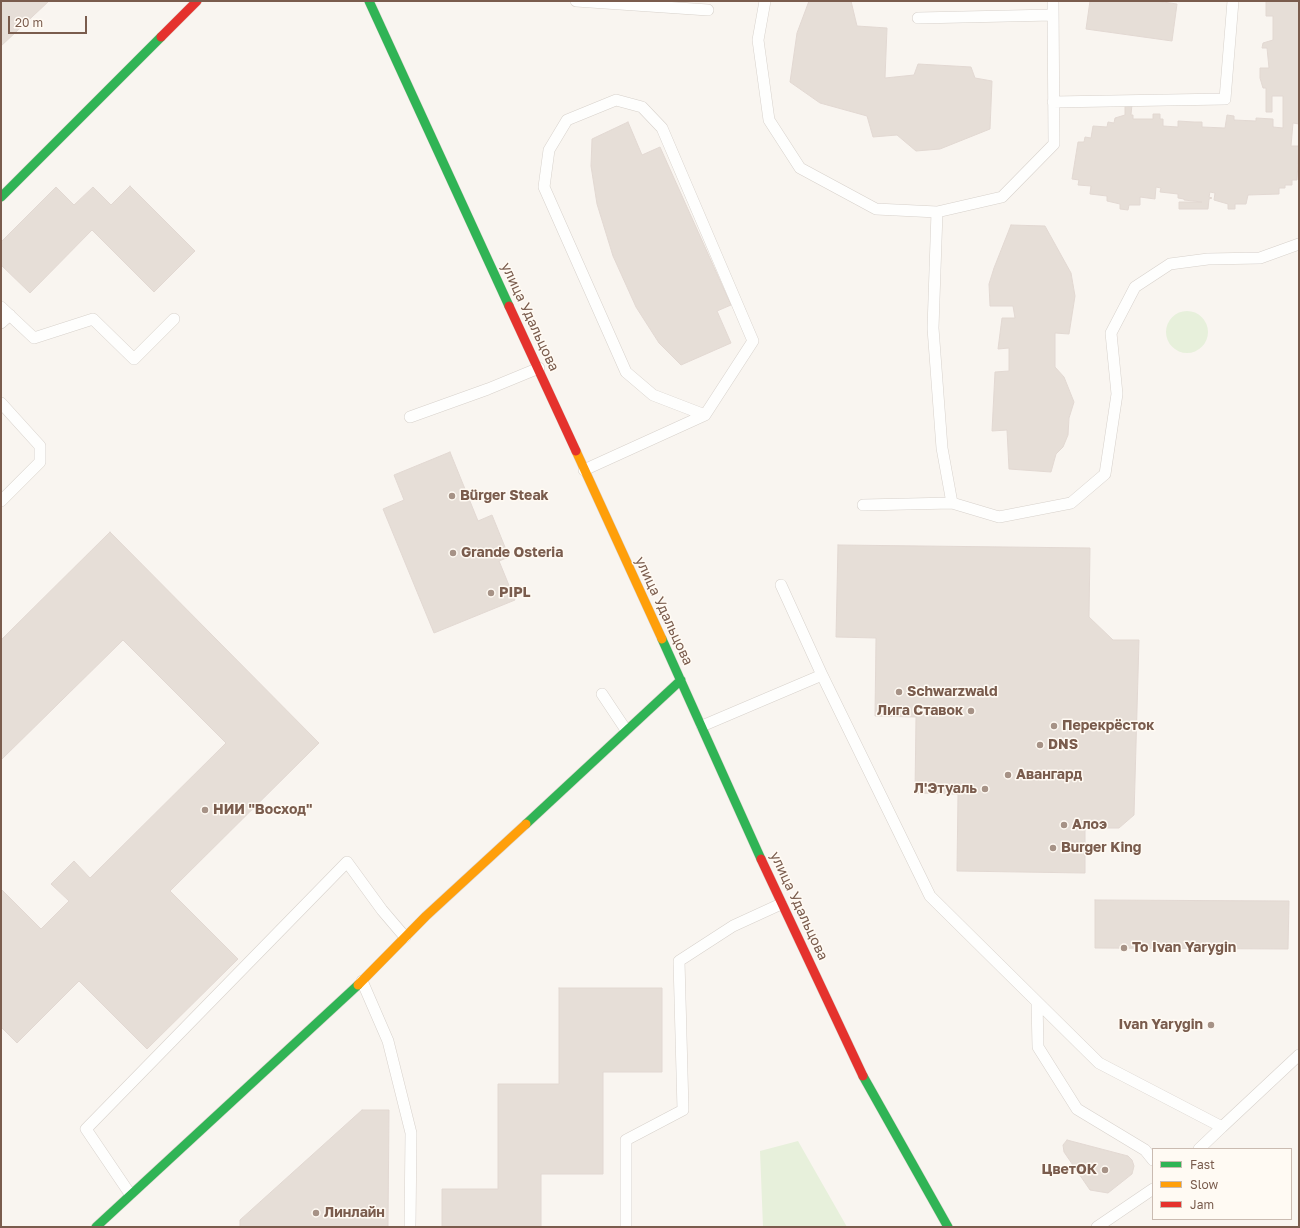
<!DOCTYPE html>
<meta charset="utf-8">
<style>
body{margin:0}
#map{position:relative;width:1300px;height:1228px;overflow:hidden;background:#f9f5f0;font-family:"Golos Text",sans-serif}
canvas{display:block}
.frame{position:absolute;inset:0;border:2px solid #7a5c4d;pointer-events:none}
.legend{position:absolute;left:1152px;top:1148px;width:140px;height:72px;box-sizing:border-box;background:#fffaf3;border:1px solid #cabbb1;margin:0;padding:5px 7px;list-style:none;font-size:12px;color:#7a5c4d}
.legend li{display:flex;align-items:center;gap:8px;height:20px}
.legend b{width:20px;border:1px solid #cabbb1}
.scale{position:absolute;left:8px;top:16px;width:79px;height:18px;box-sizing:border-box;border:2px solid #7a5c4d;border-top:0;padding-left:5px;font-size:12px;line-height:14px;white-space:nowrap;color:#7a5c4d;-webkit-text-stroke:3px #fffaf3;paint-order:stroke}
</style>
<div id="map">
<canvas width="1300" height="1228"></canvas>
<div class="frame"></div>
<ul class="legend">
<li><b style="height:5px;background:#30b455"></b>Fast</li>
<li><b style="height:5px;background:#ff9f0a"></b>Slow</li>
<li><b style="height:5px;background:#e5322d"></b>Jam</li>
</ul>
<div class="scale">20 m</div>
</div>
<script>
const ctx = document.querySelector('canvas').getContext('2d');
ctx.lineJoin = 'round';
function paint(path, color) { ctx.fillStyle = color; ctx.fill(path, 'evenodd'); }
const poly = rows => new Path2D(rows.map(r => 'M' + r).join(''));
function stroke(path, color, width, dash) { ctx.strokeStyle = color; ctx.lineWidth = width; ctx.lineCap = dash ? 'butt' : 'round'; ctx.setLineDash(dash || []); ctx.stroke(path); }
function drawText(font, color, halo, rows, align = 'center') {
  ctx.font = font + ' "Golos Text",sans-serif'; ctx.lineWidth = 3; ctx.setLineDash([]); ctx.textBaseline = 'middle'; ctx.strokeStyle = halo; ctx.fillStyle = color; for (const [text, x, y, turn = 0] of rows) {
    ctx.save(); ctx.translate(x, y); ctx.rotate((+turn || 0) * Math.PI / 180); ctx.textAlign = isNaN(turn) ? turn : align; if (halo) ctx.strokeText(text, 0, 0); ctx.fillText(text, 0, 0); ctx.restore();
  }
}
paint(poly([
 '1166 332a21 21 0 1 1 42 0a21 21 0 1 1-42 0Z',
 [798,1141,847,1227,763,1227,760,1151]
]), '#e7f0db');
const building = poly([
 [1,1,49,1,1,46,1,1],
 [809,1,851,1,857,26,887,28,885,78,914,75,918,64,971,67,975,78,992,81,990,129,940,149,916,151,897,135,873,137,867,116,820,103,790,82,797,33,809,1],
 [1090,1,1156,1,1177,4,1172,41,1086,29,1090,1],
 [1266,1,1299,1,1299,124,1293,123,1291,146,1299,146,1297,180,1292,180,1292,185,1285,185,1285,188,1279,188,1279,194,1248,195,1246,204,1235,204,1235,209,1228,209,1228,204,1214,200,1215,193,1210,192,1209,197,1212,198,1209,199,1208,209,1179,209,1179,202,1202,202,1184,200,1184,199,1178,198,1178,194,1160,192,1161,188,1156,187,1155,199,1140,197,1140,205,1129,205,1128,210,1120,209,1120,204,1107,201,1107,196,1090,194,1091,186,1078,185,1079,180,1072,179,1078,142,1084,142,1085,137,1091,138,1093,126,1107,127,1108,122,1114,123,1115,118,1125,115,1125,103,1132,104,1131,115,1133,115,1133,119,1153,119,1153,114,1160,114,1160,119,1163,119,1163,126,1178,127,1178,121,1194,122,1202,122,1202,127,1225,128,1227,115,1234,116,1234,120,1256,121,1256,118,1273,119,1273,127,1283,128,1283,96,1272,96,1272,112,1266,112,1266,88,1263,88,1260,78,1260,68,1269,68,1267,48,1262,48,1263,43,1273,40,1273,16,1266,16,1266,1],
 [628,122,642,155,660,147,731,305,717,311,731,343,681,365,659,343,636,307,613,256,597,204,591,166,592,139,628,122],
 [130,186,195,251,154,292,92,230,30,293,1,265,1,242,56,187,74,205,93,187,111,205,130,186],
 [1011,225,1045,226,1071,273,1075,296,1069,334,1055,333,1055,367,1064,377,1074,402,1069,418,1068,435,1063,447,1056,454,1051,472,1009,469,1007,430,992,431,995,372,1009,371,1009,348,998,349,1002,318,1015,318,1013,306,990,306,989,284,994,268,1011,225],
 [450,452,478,521,492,515,509,557,499,561,515,600,434,633,383,509,404,500,394,475,450,452],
 [110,532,319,743,170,891,238,959,147,1049,79,981,17,1043,1,1027,1,889,41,929,69,901,51,884,74,861,90,878,226,743,123,640,1,760,1,640,110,532],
 [838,545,1090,548,1089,617,1113,640,1139,640,1134,815,1119,828,1085,828,1085,873,957,871,958,794,915,793,916,717,875,716,876,638,836,637,838,545],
 [1095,900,1289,901,1288,949,1095,948,1095,900],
 [559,988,662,988,662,1072,603,1072,603,1174,541,1174,541,1227,442,1227,442,1189,498,1189,498,1084,559,1084,559,988],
 [362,1110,389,1110,388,1227,240,1227,240,1220,362,1110],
 [1067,1140,1128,1156,1132,1160,1134,1166,1132,1174,1108,1193,1090,1190,1064,1152,1063,1145,1067,1140]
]);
paint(building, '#e6ded7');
stroke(building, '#e2d8d2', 1);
const lane = poly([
 [576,1,708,10],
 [765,1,758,40,769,120,800,168,876,209,937,212,933,328,942,448,952,503,999,517,1071,503,1105,474,1117,394,1111,333,1135,287,1170,264,1208,259,1260,258,1299,244],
 [918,18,1053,15],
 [1053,102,1225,99,1233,1],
 [937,212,1002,197,1054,144,1053,1],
 [1,307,34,338,93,319,134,359,174,319],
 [1,323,10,315],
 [1,403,40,446,40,462,1,501],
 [410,417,488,389,539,368],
 [584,470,705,415,753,341,662,128,642,107,616,100,567,120,549,150,544,187,626,372,653,395,705,415],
 [863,505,952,503],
 [781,585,822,675],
 [602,694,626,730],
 [702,726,822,675,930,896,1099,1063,1222,1127,1299,1055],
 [362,981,388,1041,411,1133,410,1227],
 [1037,1002,1038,1047,1077,1109,1145,1150,1153,1160],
 [1199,1149,1222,1127],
 [130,1194,86,1129,347,862,382,910,405,937],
 [626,1227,626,1140,683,1110,679,961,733,926,781,904],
 [1097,1227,1153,1189]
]);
const fast = poly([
 [369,1,509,306],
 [1,197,161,37],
 [662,639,761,859],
 [526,824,681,680],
 [863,1076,948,1227],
 [96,1227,358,985]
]);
const slow = poly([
 [576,451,662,639],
 [358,985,426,916,526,824]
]);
const jam = poly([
 [161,37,197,1],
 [509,306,576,451],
 [761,859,863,1076]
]);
stroke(lane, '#d7d1cb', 12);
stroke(fast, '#d9d2cb', 10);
stroke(slow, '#d9d2cb', 10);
stroke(jam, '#d9d2cb', 10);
stroke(lane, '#fefefd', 11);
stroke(fast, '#30b455', 9);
stroke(slow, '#ff9f0a', 9);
stroke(jam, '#e5322d', 9);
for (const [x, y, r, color] of [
 [452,496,4,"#a69286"],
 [453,553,4,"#a69286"],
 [491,593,4,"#a69286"],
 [899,692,4,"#a69286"],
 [971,711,4,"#a69286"],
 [1054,726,4,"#a69286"],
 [1040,745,4,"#a69286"],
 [1008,775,4,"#a69286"],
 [985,789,4,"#a69286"],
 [205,810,4,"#a69286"],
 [1064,825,4,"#a69286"],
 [1053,848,4,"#a69286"],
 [1124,948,4,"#a69286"],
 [1211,1025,4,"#a69286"],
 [1105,1170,4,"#a69286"],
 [316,1213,4,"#a69286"]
]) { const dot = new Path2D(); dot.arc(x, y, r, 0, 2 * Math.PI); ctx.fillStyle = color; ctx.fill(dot); stroke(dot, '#fffaf3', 1.5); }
drawText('14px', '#7a5c4d', '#fffaf3', [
 ["улица Удальцова",530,317,65],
 ["улица Удальцова",664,611,65],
 ["улица Удальцова",799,906,65]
]);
drawText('bold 14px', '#7a5c4d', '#fffaf3', [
 ["Bürger Steak",460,496],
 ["Grande Osteria",461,553],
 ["PIPL",499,593],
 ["Schwarzwald",907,692],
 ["Лига Ставок",963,711,"right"],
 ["Перекрёсток",1062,726],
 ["DNS",1048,745],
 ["Авангард",1016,775],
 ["Л'Этуаль",977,789,"right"],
 ["НИИ \"Восход\"",213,810],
 ["Алоэ",1072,825],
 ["Burger King",1061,848],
 ["To Ivan Yarygin",1132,948],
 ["Ivan Yarygin",1203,1025,"right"],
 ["ЦветОК",1097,1170,"right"],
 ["Линлайн",324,1213]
], 'left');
</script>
